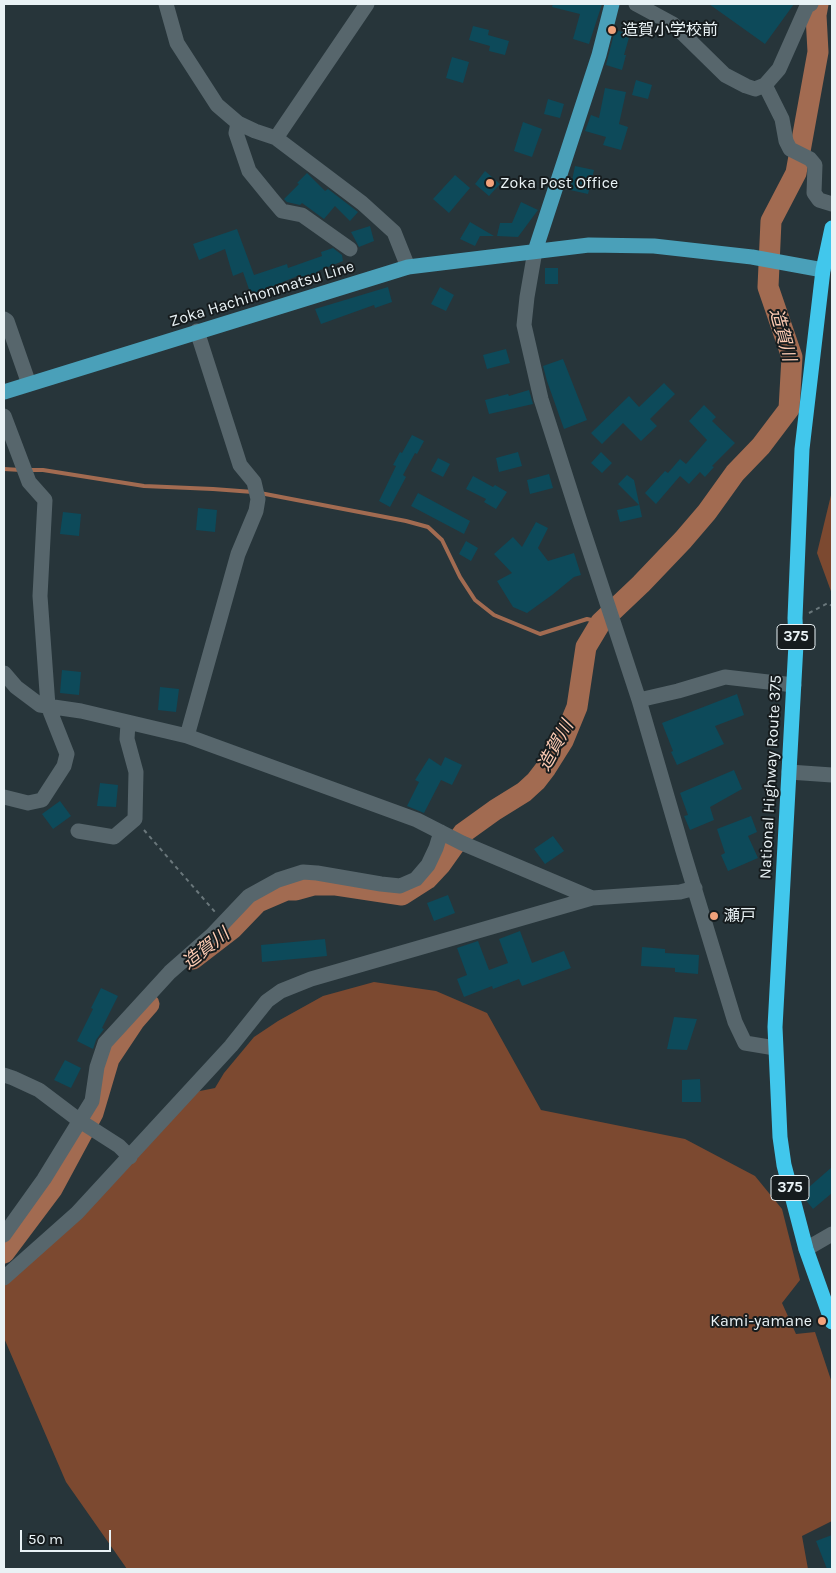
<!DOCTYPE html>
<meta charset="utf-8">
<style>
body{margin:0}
#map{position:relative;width:836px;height:1573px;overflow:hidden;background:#27353a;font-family:Karla,sans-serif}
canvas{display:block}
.frame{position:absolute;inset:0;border:5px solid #e9f2f5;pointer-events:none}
.scale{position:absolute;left:20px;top:1530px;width:91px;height:22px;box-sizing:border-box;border:2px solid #e9f2f5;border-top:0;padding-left:6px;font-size:15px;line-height:18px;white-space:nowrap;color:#e9f2f5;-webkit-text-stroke:4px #161c1e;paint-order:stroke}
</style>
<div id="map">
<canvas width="836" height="1573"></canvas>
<div class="frame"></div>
<div class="scale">50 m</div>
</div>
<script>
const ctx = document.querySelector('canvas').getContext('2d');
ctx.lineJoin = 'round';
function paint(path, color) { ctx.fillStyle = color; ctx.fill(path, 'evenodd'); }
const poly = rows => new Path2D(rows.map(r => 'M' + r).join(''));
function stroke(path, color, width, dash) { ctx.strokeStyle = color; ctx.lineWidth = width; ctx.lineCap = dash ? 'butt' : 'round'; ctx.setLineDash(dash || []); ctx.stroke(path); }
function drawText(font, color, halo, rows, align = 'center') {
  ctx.font = font + ' Karla,"Noto Sans JP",sans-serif'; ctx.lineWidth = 4; ctx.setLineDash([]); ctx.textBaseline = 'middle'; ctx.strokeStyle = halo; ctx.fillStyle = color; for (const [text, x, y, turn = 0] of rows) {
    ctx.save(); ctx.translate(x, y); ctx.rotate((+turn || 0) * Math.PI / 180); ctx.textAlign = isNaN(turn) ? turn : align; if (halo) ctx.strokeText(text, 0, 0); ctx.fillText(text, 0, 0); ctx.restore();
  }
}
paint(poly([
 [832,491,832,594,817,553],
 [374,982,436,991,487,1013,541,1110,685,1139,755,1176,782,1209,800,1280,782,1303,796,1334,815,1332,832,1383,832,1521,802,1536,808,1569,127,1569,66,1482,4,1338,4,1277,185,1094,215,1088,224,1073,254,1037,278,1021,323,996]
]), '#7c4930');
stroke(poly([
 [4,469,21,470],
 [28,470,43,470,144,486,213,489,253,492],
 [260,493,406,521,428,527,442,540,460,577,475,600,494,615,540,634,587,619,601,622]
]), '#a26b51', 4);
stroke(poly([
 [193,959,232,929,258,902,286,890,296,890,314,885,336,885,402,895,427,879,441,864,463,833,495,810,524,792,536,781,546,768,563,741,577,707,586,647,601,622,641,584,683,540,707,512,735,473,761,446,789,409,792,357,768,287,771,221,796,173,818,52,816,15,818,4],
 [4,1253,52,1189,93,1113,109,1059,135,1020,149,1004]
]), '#a26b51', 21);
paint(poly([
 [553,4,602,4,589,44,573,39,580,14,552,7],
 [709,4,794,4,765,44],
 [473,26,489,30,488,35,509,41,505,55,489,51,490,46,469,40],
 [615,30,630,34,624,55,626,55,622,70,606,65],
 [452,57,469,62,463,83,446,78],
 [636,80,652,85,648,99,632,95],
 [605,88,626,92,619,124,628,127,621,150,603,145,606,137,585,131,591,115,599,118],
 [548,99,564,104,560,118,544,114],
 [523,122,542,129,532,157,514,151],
 [575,166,594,170,588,194,570,190],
 [485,171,500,184,489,196,475,184],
 [307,173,325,191,328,189,358,212,350,221,335,206,324,219,302,203,300,205,287,202,284,199,299,184,297,183],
 [455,175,470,188,449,213,433,199],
 [521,202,538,210,518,237,497,236,500,223,512,223],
 [470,222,494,236,480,236,475,246,460,239],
 [370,226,374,241,359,247,351,232],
 [237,229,254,275,287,264,288,268,322,256,321,252,333,248,342,255,343,261,318,271,319,273,302,280,300,275,251,295,243,272,233,276,225,249,199,260,193,244],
 [545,268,558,268,558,284,545,284],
 [388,287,392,302,375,308,374,305,321,324,315,309],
 [440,287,454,295,446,311,431,304],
 [506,349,510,363,487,369,483,355],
 [563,359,587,420,564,429,547,381,543,366],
 [664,383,675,394,650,419,657,426,641,441,623,423,602,444,591,433,629,396,639,407],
 [529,390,533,404,489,414,485,400,508,394,509,396],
 [704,405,716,417,712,421,735,443,712,466,714,467,705,477,700,472,689,484,680,476,656,504,645,493,665,471,668,473,680,459,686,464,707,440,689,421],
 [412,435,424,441,417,454,415,453,403,475,406,477,390,507,379,501,396,466,393,465,400,452,402,453],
 [518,452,522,466,499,472,496,458],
 [601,452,612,463,602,473,591,463],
 [438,458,450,464,443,477,431,471],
 [549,474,553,488,530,494,527,480],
 [627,475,634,480,642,517,620,522,617,510,639,505,618,484],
 [473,476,493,487,495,485,507,492,496,509,484,502,486,499,466,489],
 [418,493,470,521,464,534,411,506],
 [198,508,217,510,215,532,196,530],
 [63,512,81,514,79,536,60,534],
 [536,522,548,528,538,548,548,561,574,553,581,575,574,577,552,595,527,613,513,607,497,581,512,573,494,554,513,537,522,547],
 [466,541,478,548,471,561,459,554],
 [62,670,81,672,79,695,60,693],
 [160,687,179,689,176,712,158,710],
 [737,694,744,715,715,726,724,744,677,765,671,752,673,751,662,723],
 [445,757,462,765,452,785,441,780,424,813,407,806,419,782,415,780,429,758,441,766],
 [734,770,742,789,710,807,714,820,690,830,684,816,688,815,680,793],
 [100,783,118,785,116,807,97,806],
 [60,801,71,816,53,829,42,814],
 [751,816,757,832,748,836,758,858,728,871,721,855,725,853,717,829],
 [553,836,564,851,545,864,534,849],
 [448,895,455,913,434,921,427,903],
 [520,931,532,963,564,951,571,968,522,986,519,979,493,989,492,986,464,997,457,979,467,975,457,948,478,941,489,970,508,963,499,939],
 [325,939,327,956,262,962,261,945],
 [642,947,665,949,665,953,699,955,698,974,675,972,675,968,641,966],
 [101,988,118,996,102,1028,104,1029,96,1040,93,1049,77,1041,93,1009,91,1008],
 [674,1017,697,1019,687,1050,667,1049],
 [65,1060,81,1068,71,1088,54,1080],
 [700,1079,701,1102,682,1102,682,1080],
 [832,1167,832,1193,813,1209,801,1194],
 [832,1535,832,1569,827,1569,816,1541]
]), '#0d4a5a');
stroke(poly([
 [809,613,828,603,832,606],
 [144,830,215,912]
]), '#6a777b', 2, [4, 4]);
stroke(poly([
 [166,4,177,43,217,105,238,123,255,131,276,138,362,203,394,232,408,267],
 [636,4,673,24,725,75,746,86,755,89,765,85,779,69,807,6,811,4],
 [765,85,782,119,786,141,790,149,810,159,815,165,814,193,819,200,832,204],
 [238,123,236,133,249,171,271,198,282,211,302,215,350,249],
 [276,138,367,4],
 [535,251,527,297,524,325,541,399,580,521,639,700,683,851,735,1022,745,1043,775,1048],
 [4,319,7,321,29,384],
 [4,416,29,482,45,500,40,596,48,706,67,754,64,766,42,800,28,803,4,797],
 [4,673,16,687,40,705,81,711,187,736,417,820,462,843,592,898],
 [639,700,678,691,725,677,794,685],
 [187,736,238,554,256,511,258,499,254,482,240,465,197,331],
 [789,772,832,775],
 [78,831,114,837,135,819,136,772,127,739,128,723],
 [4,1075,13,1078,39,1090,80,1121,119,1146,130,1157],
 [4,1235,44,1179,92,1101,97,1067,105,1043,170,972,212,935,249,896,278,880,303,872,317,873,381,884,400,886,416,879,428,865,436,848,441,832],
 [806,1249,832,1234],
 [4,1278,77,1213,231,1046,267,1001,281,991,311,979,592,898,680,892,695,888]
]), '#57666c', 15);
stroke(poly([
 [535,251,599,55,612,4],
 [4,392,408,267,589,245,654,246,752,257,823,270]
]), '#4aa0b9', 15);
stroke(poly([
 [832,228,823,270,802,449,795,618,796,644,775,1027,780,1137,784,1165,806,1249,832,1322]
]), '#41c7ec', 15);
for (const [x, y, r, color] of [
 [612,30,5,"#f1a27b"],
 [490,183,5,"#f1a27b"],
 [714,916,5,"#f1a27b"],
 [822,1321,5,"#f1a27b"]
]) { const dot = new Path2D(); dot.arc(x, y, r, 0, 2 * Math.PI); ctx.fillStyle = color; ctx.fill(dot); stroke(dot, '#161c1e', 2); }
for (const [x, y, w] of [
 [796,637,38],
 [790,1188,38]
]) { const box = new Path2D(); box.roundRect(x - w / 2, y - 12.5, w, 25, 4); ctx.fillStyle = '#161c1e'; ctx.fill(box); stroke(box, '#e9f2f5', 1); }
drawText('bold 15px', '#e9f2f5', null, [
 ["375",796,637],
 ["375",790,1188]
]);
drawText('16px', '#e9f2f5', '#161c1e', [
 ["造賀小学校前",622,30],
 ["Zoka Post Office",500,183],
 ["瀬戸",724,916],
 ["Kami-yamane",812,1321,"right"]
], 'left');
drawText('16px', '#e9f2f5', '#161c1e', [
 ["Zoka Hachihonmatsu Line",262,294,-17],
 ["National Highway Route 375",771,777,-87]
]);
drawText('italic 18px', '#fccab2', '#161c1e', [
 ["造賀川",782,335,75],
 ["造賀川",556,746,-61],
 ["造賀川",206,949,-38]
]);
</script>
